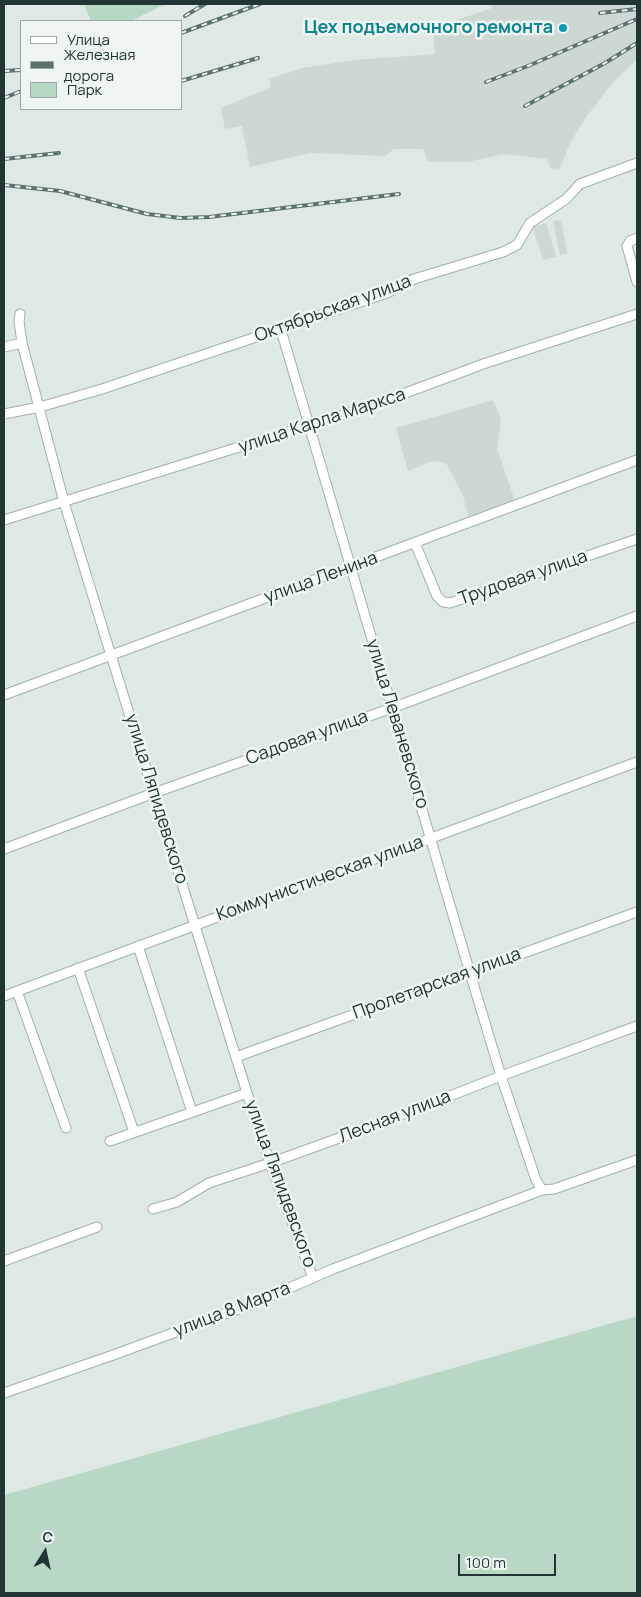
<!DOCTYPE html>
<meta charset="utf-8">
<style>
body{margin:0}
#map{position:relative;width:641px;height:1597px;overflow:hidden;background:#dee8e5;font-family:Manrope,sans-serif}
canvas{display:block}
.frame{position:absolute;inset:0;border:5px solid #213634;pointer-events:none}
.legend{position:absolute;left:20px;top:20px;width:162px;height:90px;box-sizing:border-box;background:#eef5f3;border:1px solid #9ca9a7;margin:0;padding:6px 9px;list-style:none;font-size:15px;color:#213634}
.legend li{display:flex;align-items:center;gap:10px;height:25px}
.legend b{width:25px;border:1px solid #9ca9a7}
.north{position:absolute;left:20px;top:1527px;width:50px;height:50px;-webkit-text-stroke:4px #eef5f3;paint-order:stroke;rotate:10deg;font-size:14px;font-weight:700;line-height:20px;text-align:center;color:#213634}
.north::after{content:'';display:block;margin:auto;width:18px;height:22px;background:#213634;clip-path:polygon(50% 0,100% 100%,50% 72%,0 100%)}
.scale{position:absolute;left:458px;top:1554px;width:98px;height:22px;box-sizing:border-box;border:2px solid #213634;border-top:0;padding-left:6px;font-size:15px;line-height:18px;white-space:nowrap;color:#213634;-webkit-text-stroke:4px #eef5f3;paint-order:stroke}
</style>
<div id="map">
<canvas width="641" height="1597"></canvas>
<div class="frame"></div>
<ul class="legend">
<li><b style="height:6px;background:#fff"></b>Улица</li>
<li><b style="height:6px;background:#5b726f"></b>Железная дорога</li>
<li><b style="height:14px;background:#b8d8c5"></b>Парк</li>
</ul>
<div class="north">С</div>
<div class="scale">100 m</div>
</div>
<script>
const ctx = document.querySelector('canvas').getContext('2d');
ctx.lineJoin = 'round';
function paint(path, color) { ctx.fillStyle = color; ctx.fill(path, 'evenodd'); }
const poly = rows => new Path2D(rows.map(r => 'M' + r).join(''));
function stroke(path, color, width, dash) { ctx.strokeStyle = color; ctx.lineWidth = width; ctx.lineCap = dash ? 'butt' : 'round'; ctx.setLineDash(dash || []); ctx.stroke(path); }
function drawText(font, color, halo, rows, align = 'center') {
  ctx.font = font + ' Manrope,sans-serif'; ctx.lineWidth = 5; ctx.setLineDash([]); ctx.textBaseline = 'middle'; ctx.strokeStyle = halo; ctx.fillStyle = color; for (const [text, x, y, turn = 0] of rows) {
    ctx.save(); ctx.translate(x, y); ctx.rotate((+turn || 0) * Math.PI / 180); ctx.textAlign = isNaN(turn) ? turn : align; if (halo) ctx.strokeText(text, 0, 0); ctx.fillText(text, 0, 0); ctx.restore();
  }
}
paint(poly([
 [491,4,637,4,637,60,614,81,587,116,571,141,559,170,550,168,547,159,504,154,468,162,428,162,423,149,394,149,385,156,310,153,250,167,242,126,225,129,221,108,271,87,269,79,302,68,355,60,435,54,433,28,492,8],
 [561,220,567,253,560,255,553,221],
 [546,223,556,257,543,260,533,227],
 [493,400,501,419,497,449,515,501,469,519,463,496,446,463,432,461,408,471,396,428]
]), '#cdd8d4');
paint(poly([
 [84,4,165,4,131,21,91,21],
 [637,1316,637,1593,4,1593,4,1495]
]), '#b8d8c5');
const minor = poly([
 [637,238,630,241,627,246,637,282],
 [20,314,19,321,22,343,64,502,105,636,247,1093,270,1163,313,1278],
 [281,330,470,973,501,1076,536,1180,542,1190,554,1189,637,1160],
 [4,347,22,343],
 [4,414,40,407,102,389,360,302,387,293,414,279,503,252,517,245,530,223,566,199,580,184,637,163],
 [4,520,368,407,486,363,637,314],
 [415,543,437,596,443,602,450,603,637,539],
 [4,695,637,460],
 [4,849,154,793,392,708,637,616],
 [138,946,192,1112],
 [78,968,134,1132],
 [17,991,66,1128],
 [4,996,637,762],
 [236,1057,637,912],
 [110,1141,247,1093],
 [153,1209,177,1202,209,1183,270,1163,386,1121,501,1076,637,1026],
 [4,1261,97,1227],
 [4,1393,116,1354,255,1303,333,1269,542,1190]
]);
stroke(minor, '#a2afac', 11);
stroke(minor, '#fff', 9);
const rail = poly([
 [600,13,637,9],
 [185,16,205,4],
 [181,33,260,4],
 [4,71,21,70],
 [181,81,258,58],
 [486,82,528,66,637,19],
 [4,98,21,91],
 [525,106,605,63,637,43],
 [4,159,59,153],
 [4,185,60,191,147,214,181,218,209,217,399,194]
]);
stroke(rail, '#5b726f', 4);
stroke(rail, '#eef5f3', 2, [5.5]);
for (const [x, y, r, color] of [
 [563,28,5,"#0f9aa8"]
]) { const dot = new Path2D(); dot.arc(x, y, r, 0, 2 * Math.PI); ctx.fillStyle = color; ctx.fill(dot); stroke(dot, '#eef5f3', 2); }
drawText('bold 18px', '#0d838f', '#eef5f3', [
 ["Цех подъемочного ремонта",553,28]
], 'right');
drawText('18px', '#213634', '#eef5f3', [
 ["Октябрьская улица",333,309,-20],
 ["улица Карла Маркса",322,421,-18],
 ["улица Ленина",321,578,-20],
 ["Трудовая улица",523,578,-19],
 ["улица Леваневского",397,724,73],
 ["Садовая улица",307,738,-20],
 ["улица Ляпидевского",156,799,73],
 ["Коммунистическая улица",320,879,-20],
 ["Пролетарская улица",437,984,-20],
 ["Лесная улица",395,1117,-21],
 ["улица Ляпидевского",280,1184,70],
 ["улица 8 Марта",232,1310,-21]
]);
</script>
